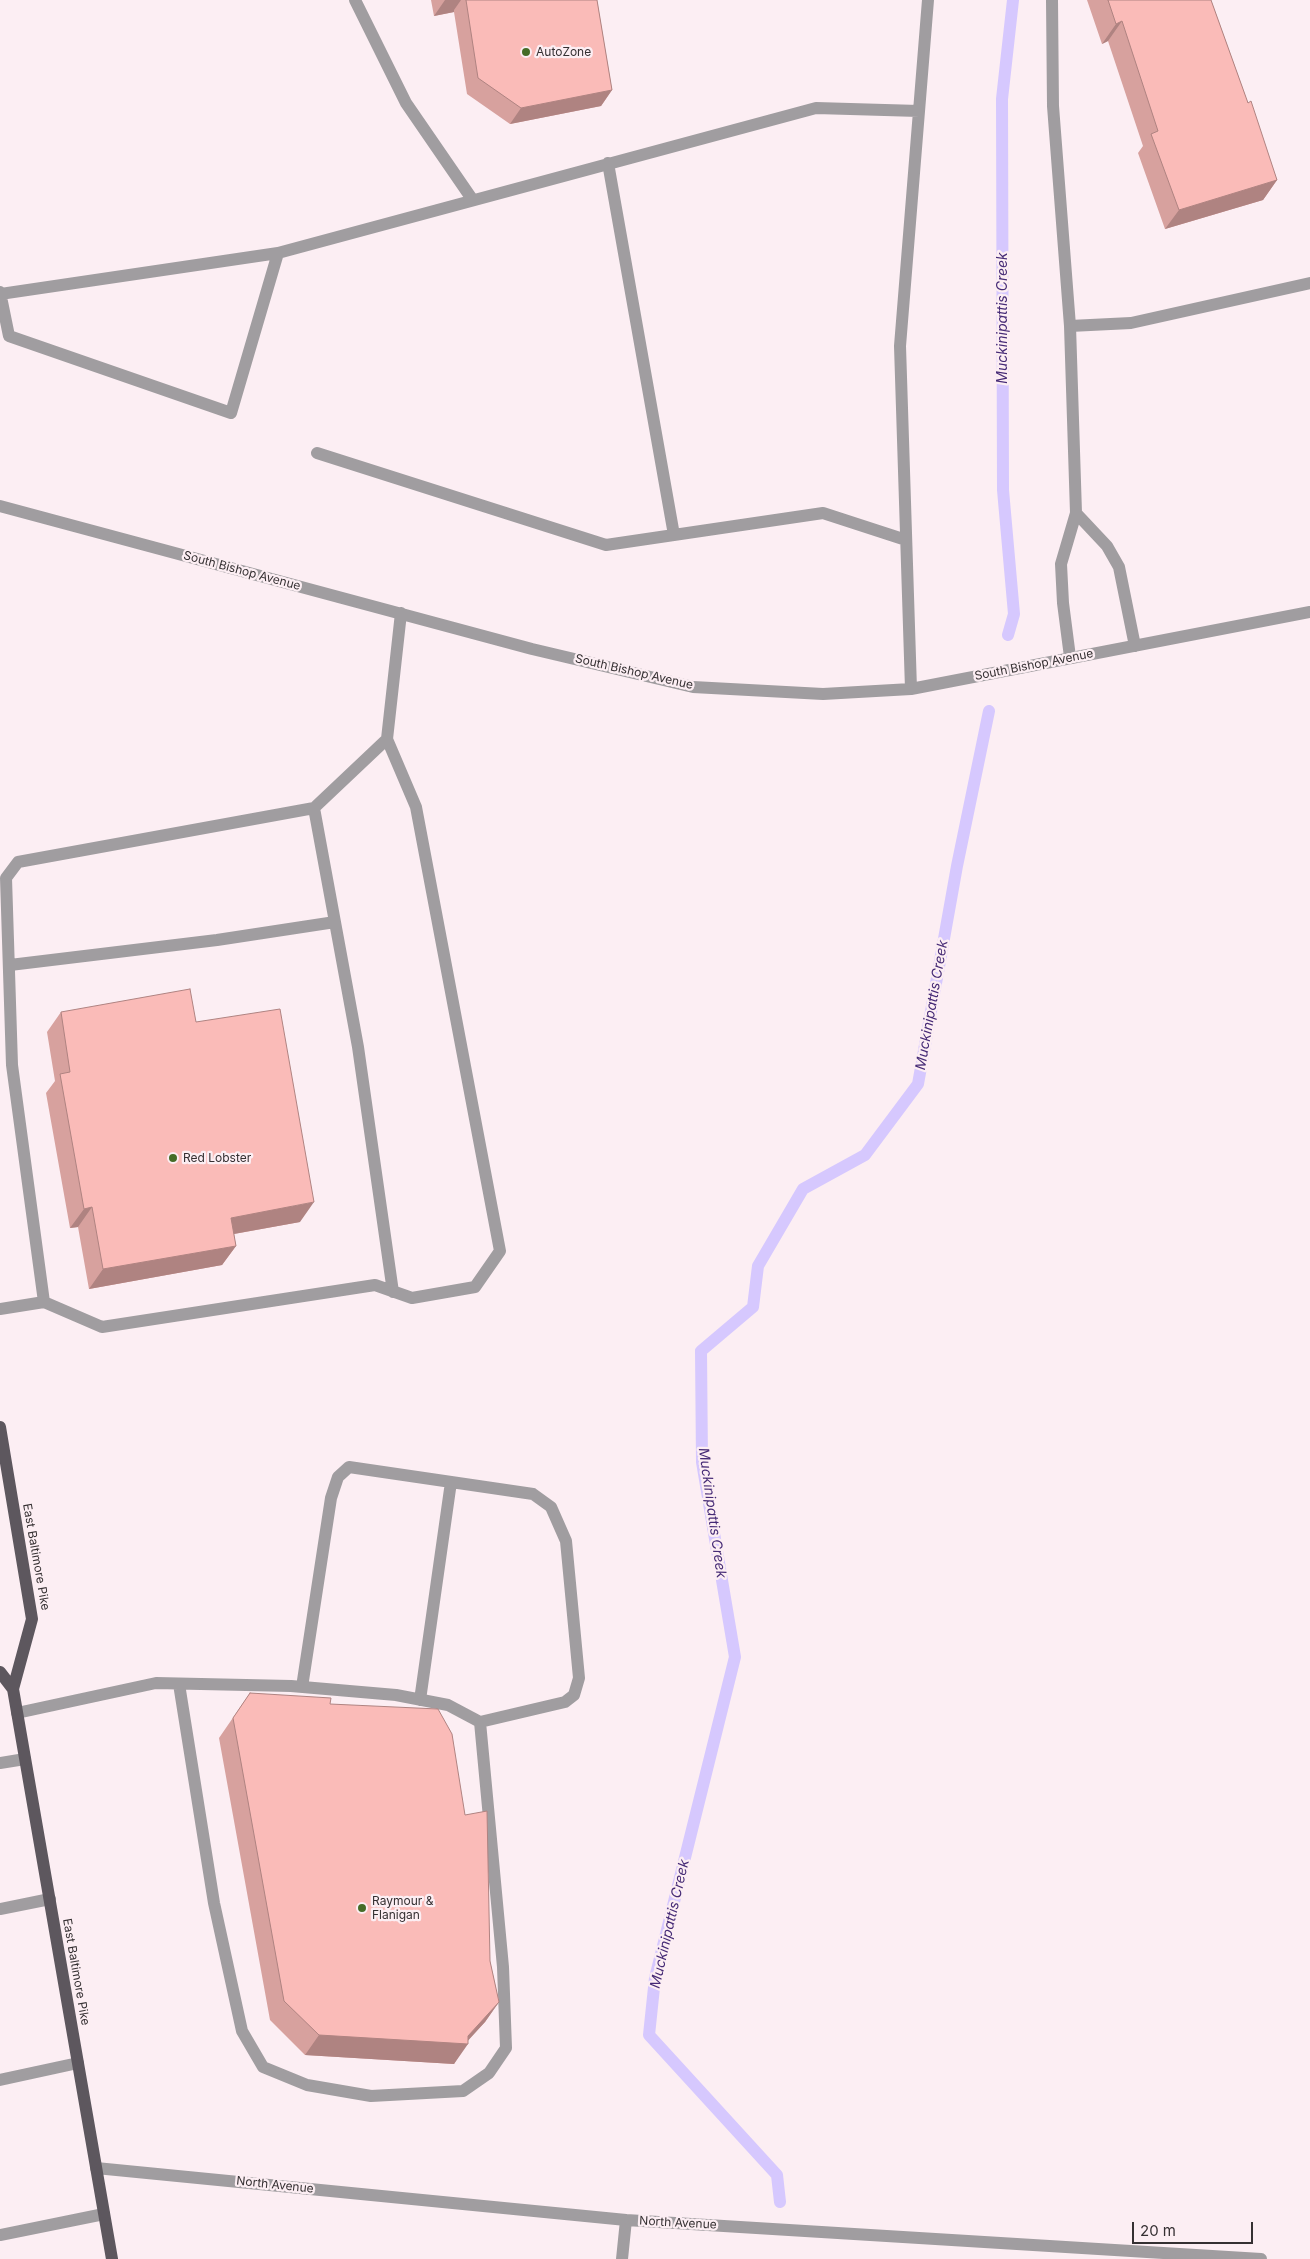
<!DOCTYPE html>
<style>
body{margin:0}
#map{position:relative;width:1310px;height:2259px;overflow:hidden;background:#fceef3;font-family:Inter,sans-serif}
canvas{display:block}
.scale{position:absolute;left:1132px;top:2222px;width:121px;height:22px;box-sizing:border-box;border:2px solid #353032;border-top:0;padding-left:6px;font-size:15px;line-height:18px;white-space:nowrap;color:#353032;-webkit-text-stroke:4px #fceef3;paint-order:stroke}
</style>
<div id="map">
<canvas width="1310" height="2259"></canvas>
<div class="scale">20 m</div>
</div>
<script>
const ctx = document.querySelector('canvas').getContext('2d');
ctx.lineJoin = 'round';
const poly = rows => new Path2D(rows.map(r => 'M' + r).join(''));
function stroke(path, color, width, dash) { ctx.strokeStyle = color; ctx.lineWidth = width; ctx.lineCap = dash ? 'butt' : 'round'; ctx.setLineDash(dash || []); ctx.stroke(path); }
function paint(path, color) { ctx.fillStyle = color; ctx.fill(path, 'evenodd'); }
function drawText(font, color, halo, rows, align = 'center') {
  ctx.font = font + ' Inter,sans-serif'; ctx.lineWidth = 4.5; ctx.setLineDash([]); ctx.textBaseline = 'middle'; ctx.strokeStyle = halo; ctx.fillStyle = color; for (const [text, x, y, turn = 0] of rows) {
    ctx.save(); ctx.translate(x, y); ctx.rotate((+turn || 0) * Math.PI / 180); ctx.textAlign = isNaN(turn) ? turn : align; if (halo) ctx.strokeText(text, 0, 0); ctx.fillText(text, 0, 0); ctx.restore();
  }
}
stroke(poly([
 [1008,635,1014,614,1003,490,1002,99,1013,0],
 [780,2202,777,2175,649,2035,655,1978,735,1657,702,1462,701,1351,753,1307,758,1266,803,1189,865,1155,918,1084,957,866,989,711]
]), '#d6c8fe', 12);
stroke(poly([
 [355,0,406,103,472,199],
 [1052,0,1053,106,1070,326,1076,513,1061,564,1063,603,1070,657],
 [608,163,674,535],
 [0,292,9,336,231,413,278,253,816,108,919,111],
 [0,294,278,253],
 [1070,326,1131,323,1310,283],
 [317,453,606,545,823,513,906,540],
 [0,506,532,649,693,687,823,694,911,689,1310,612],
 [1076,513,1107,546,1119,567,1135,646],
 [911,689,900,346,928,0],
 [314,808,358,1047,393,1292],
 [10,965,217,940,335,922],
 [44,1302,12,1065,6,878,18,862,314,808,387,739],
 [0,1309,44,1302,102,1327,375,1285,412,1298,475,1287,500,1251,416,807,387,739,401,613],
 [179,1684,214,1903,242,2031,263,2067,307,2085,371,2096,463,2091,489,2073,506,2048,503,1967,480,1722],
 [420,1700,451,1482],
 [17,1713,156,1683,291,1686,396,1695,448,1705,480,1722,565,1702,574,1695,579,1678,566,1541,551,1507,533,1494,349,1467,338,1477,331,1498,302,1687],
 [0,1763,25,1759],
 [0,1909,50,1899],
 [0,2080,78,2063],
 [96,2168,626,2220,1261,2259],
 [0,2235,104,2214],
 [622,2259,626,2220]
]), '#a09da0', 12);
stroke(poly([
 [0,1427,32,1619,13,1689,112,2259],
 [0,1672,13,1689]
]), '#5d575e', 12);
paint(poly([
 [431,0,597,0,612,90,601,106,510,124,467,94,454,12,434,16],
 [1087,0,1211,0,1248,103,1277,180,1263,200,1165,229,1138,153,1143,146,1108,41,1102,44],
 [61,1012,196,1022,300,1222,234,1234,236,1246,222,1265,89,1289,78,1227,70,1228,46,1093,55,1081,47,1032],
 [250,1693,330,1704,490,1961,499,2002,485,2022,468,2040,454,2064,305,2055,270,2020,219,1738]
]), '#d7a19e');
paint(poly([
 [445,0,461,0,454,10,454,12,434,16],
 [1122,21,1108,41,1102,44,1116,24],
 [612,90,601,106,510,124,521,108],
 [1277,180,1263,200,1165,229,1179,210],
 [314,1202,300,1222,217,1237,231,1218],
 [92,1207,78,1227,70,1228,84,1209],
 [236,1246,222,1265,89,1289,103,1269],
 [499,2002,485,2022,465,2044,468,2044,454,2064,305,2055,319,2035,468,2036]
]), '#af8381');
const building = poly([
 [466,0,597,0,612,90,521,108,478,78,466,0],
 [1108,0,1211,0,1248,103,1251,101,1277,180,1179,210,1151,134,1158,131,1122,21,1116,24,1108,0],
 [190,989,196,1022,280,1009,314,1202,231,1218,236,1246,103,1269,92,1207,84,1209,60,1074,70,1072,61,1012,190,989],
 [250,1693,331,1698,330,1704,438,1709,452,1734,465,1815,487,1811,490,1961,499,2002,468,2036,468,2044,319,2035,284,2001,233,1718,250,1693]
]);
paint(building, '#fabbb8');
stroke(building, '#af8381', 1);
for (const [x, y, r, color] of [
 [526,52,5,"#456c27"],
 [173,1158,5,"#456c27"],
 [362,1908,5,"#456c27"]
]) { const dot = new Path2D(); dot.arc(x, y, r, 0, 2 * Math.PI); ctx.fillStyle = color; ctx.fill(dot); stroke(dot, '#fceef3', 2); }
drawText('12px', '#353032', '#fceef3', [
 ["AutoZone",536,52],
 ["Red Lobster",183,1158],
 ["Raymour &",372,1901],
 ["Flanigan",372,1915]
], 'left');
drawText('12px', '#353032', '#fceef3', [
 ["South Bishop Avenue",242,571,15],
 ["South Bishop Avenue",1034,665,-11],
 ["South Bishop Avenue",634,672,13],
 ["East Baltimore Pike",36,1557,80],
 ["East Baltimore Pike",76,1972,80],
 ["North Avenue",275,2185,6],
 ["North Avenue",678,2223,3]
]);
drawText('italic 14px', '#462b76', '#fceef3', [
 ["Muckinipattis Creek",1003,318,-90],
 ["Muckinipattis Creek",932,1005,-80],
 ["Muckinipattis Creek",712,1513,82],
 ["Muckinipattis Creek",670,1924,-77]
]);
</script>
